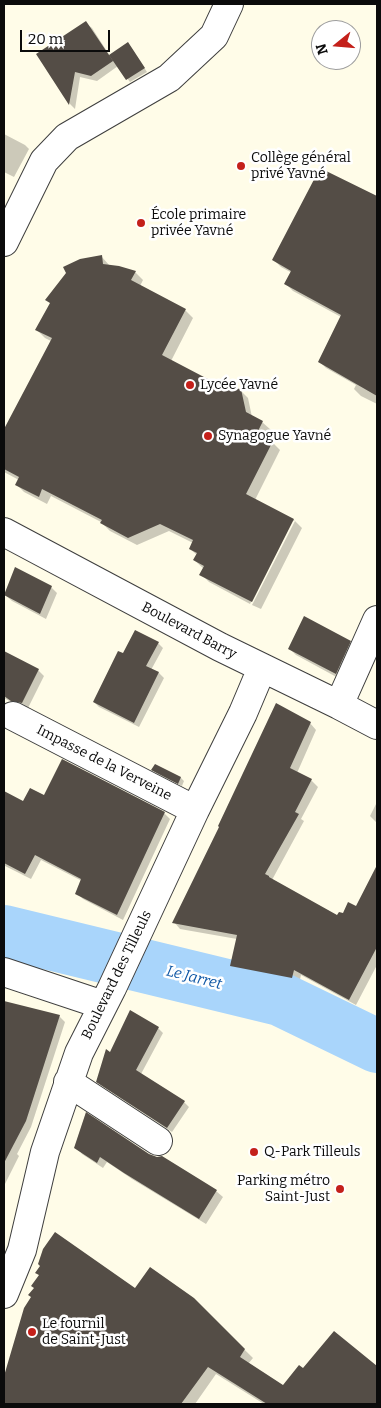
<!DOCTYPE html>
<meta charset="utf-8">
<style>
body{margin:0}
#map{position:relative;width:381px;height:1408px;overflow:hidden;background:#fffce8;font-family:Bitter,serif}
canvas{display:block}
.frame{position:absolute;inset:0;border:5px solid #0b0b0b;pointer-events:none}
.north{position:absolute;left:311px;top:20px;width:50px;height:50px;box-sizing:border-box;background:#fff;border:1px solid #9d9d9d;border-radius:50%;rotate:253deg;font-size:14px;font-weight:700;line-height:20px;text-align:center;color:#0b0b0b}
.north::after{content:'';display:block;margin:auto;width:18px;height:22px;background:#c4201a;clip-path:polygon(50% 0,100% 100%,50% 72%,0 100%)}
.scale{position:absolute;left:20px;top:30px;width:90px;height:22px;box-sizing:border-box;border:2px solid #0b0b0b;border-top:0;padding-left:6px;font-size:15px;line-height:18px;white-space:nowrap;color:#0b0b0b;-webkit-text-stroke:4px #fff;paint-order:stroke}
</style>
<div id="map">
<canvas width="381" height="1408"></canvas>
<div class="frame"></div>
<div class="north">N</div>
<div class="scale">20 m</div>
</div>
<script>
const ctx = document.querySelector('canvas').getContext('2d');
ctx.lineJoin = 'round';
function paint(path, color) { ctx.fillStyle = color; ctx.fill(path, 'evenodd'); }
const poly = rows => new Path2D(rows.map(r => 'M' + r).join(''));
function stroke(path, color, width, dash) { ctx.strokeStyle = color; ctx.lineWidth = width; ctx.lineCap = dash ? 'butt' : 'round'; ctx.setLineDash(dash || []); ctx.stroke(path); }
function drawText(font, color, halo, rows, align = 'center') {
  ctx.font = font + ' Bitter,serif'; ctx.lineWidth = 5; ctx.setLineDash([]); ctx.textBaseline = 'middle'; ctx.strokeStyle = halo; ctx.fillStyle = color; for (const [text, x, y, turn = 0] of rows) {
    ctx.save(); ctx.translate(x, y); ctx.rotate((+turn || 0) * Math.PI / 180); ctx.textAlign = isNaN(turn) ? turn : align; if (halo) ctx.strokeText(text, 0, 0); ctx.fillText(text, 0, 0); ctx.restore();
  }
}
paint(poly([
 [86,23,92,28,110,56,128,43,147,72,130,82,118,66,97,81,80,77,75,109,70,104,38,54],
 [4,134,25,145,29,149,14,177,4,172],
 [321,169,377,198,377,404,361,396,354,389,356,385,326,368,319,361,341,317,293,291,286,284,292,273,281,267,274,260],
 [101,256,110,266,135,272,143,280,140,286,185,310,193,318,171,361,223,388,240,390,248,398,252,417,262,422,271,430,266,439,272,442,280,450,255,500,295,521,292,521,250,604,209,582,201,574,204,569,194,560,197,555,190,549,193,543,169,531,137,545,110,531,101,522,51,496,47,504,24,492,16,484,19,480,4,472,4,432,51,341,45,338,37,330],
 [295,521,302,528,261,609,252,605],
 [51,587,57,593,46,619,12,601,5,595],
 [350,642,356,648,342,680,296,655,289,648],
 [158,643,163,648,151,670,159,673,164,678,139,727,99,707,94,702,123,655],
 [4,652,38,670,44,676,28,708,19,706,4,698],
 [310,723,316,730,297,773,311,780,318,787,301,819,304,821,272,880,338,916,356,907,377,867,377,965,356,1005,301,975,299,984,238,972,231,966,237,939,180,929,174,922],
 [155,765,181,778,184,781,182,786,156,773,153,770],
 [4,792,24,803,44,796,164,813,170,819,123,920,83,899,77,893,82,881,41,860,31,879,5,866,4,868],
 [377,802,377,823,370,816],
 [4,1002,59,1016,65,1022,31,1127,17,1154,19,1156,4,1186],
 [158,1028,163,1033,141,1074,184,1102,189,1107,172,1132,102,1086,97,1081,111,1054],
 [76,1147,149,1155,216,1191,223,1197,206,1224,132,1179,107,1162,103,1168,82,1154],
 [37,1273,193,1299,253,1358,248,1364,283,1387,303,1370,334,1333,377,1368,377,1404,264,1404,216,1374,195,1404,4,1404,4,1378,25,1308,32,1298,40,1276]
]), '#0003');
stroke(poly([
 [4,932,280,999,377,1046]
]), '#a9d5fb', 54);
paint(poly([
 [86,21,113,61,91,76,75,72,69,105,36,54],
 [128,42,145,68,126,80,109,55],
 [320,168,377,196,377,396,318,362,341,315,284,284,291,271,272,260],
 [102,255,103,264,119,266,136,271,131,280,186,309,162,355,223,387,241,389,246,412,263,421,257,433,273,441,246,494,294,519,252,602,199,575,204,566,193,560,197,553,189,549,193,540,160,524,128,538,100,523,102,520,42,489,39,497,15,485,19,477,4,469,4,429,52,338,35,330,50,303,45,300,66,273,63,267,80,259],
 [15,567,52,586,40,614,4,595],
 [304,616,351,641,336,674,288,649],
 [135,630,159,642,146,666,159,672,134,723,93,702,118,651,123,653],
 [4,651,39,669,22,703,11,701,4,696],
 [276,703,311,722,290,768,312,779,295,812,299,814,265,874,269,876,269,877,337,915,339,912,343,913,348,902,356,906,377,865,377,947,349,1000,294,970,292,978,230,966,237,935,172,923,219,827,218,826],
 [62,759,165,812,117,915,75,894,81,879,35,855,25,874,4,863,4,791,23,801,30,788,44,795],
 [155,764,181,777,178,784,151,770],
 [4,1001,60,1015,26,1121,4,1163],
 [130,1010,159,1027,136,1070,185,1101,167,1128,96,1082,106,1049,110,1052],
 [86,1112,149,1154,157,1157,162,1156,217,1190,199,1219,124,1173,100,1157,97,1163,74,1148],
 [55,1232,135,1288,150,1267,194,1298,245,1349,240,1357,283,1385,299,1365,303,1368,334,1331,377,1366,377,1404,267,1404,208,1367,181,1404,4,1404,4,1376,24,1308,31,1297,28,1295,34,1288,31,1286,39,1275,35,1273,40,1266,38,1264,43,1249]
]), '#544d46');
const minor = poly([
 [4,242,44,161,67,137,169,78,214,36,229,4],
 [4,532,220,647,339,705,377,725],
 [339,705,377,620],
 [13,716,195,810],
 [4,972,103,1005],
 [68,1082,158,1141],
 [4,1294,22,1250,45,1152,79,1053,112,988,195,810,243,713,262,668]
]);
stroke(minor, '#3e3e3e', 30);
stroke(minor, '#fff', 28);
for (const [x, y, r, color] of [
 [241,166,5,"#c4201a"],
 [141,223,5,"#c4201a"],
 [190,385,5,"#c4201a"],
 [208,436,5,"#c4201a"],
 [254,1152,5,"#c4201a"],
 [340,1189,5,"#c4201a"],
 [32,1332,5,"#c4201a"]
]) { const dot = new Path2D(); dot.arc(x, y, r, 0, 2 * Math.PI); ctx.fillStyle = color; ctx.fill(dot); stroke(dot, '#fff', 2); }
drawText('14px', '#0b0b0b', '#fff', [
 ["Collège général",251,158],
 ["privé Yavné",251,174],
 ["École primaire",151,215],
 ["privée Yavné",151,231],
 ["Lycée Yavné",200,385],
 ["Synagogue Yavné",218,436],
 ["Q-Park Tilleuls",264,1152],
 ["Parking métro",330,1181,"right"],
 ["Saint-Just",330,1197,"right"],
 ["Le fournil",42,1324],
 ["de Saint-Just",42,1340]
], 'left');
drawText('14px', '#0b0b0b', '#fff', [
 ["Boulevard Barry",189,631,28],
 ["Impasse de la Verveine",104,763,27],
 ["Boulevard des Tilleuls",117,975,-64]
]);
drawText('italic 15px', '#0c55a4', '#fff', [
 ["Le Jarret",194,978,14]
]);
</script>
